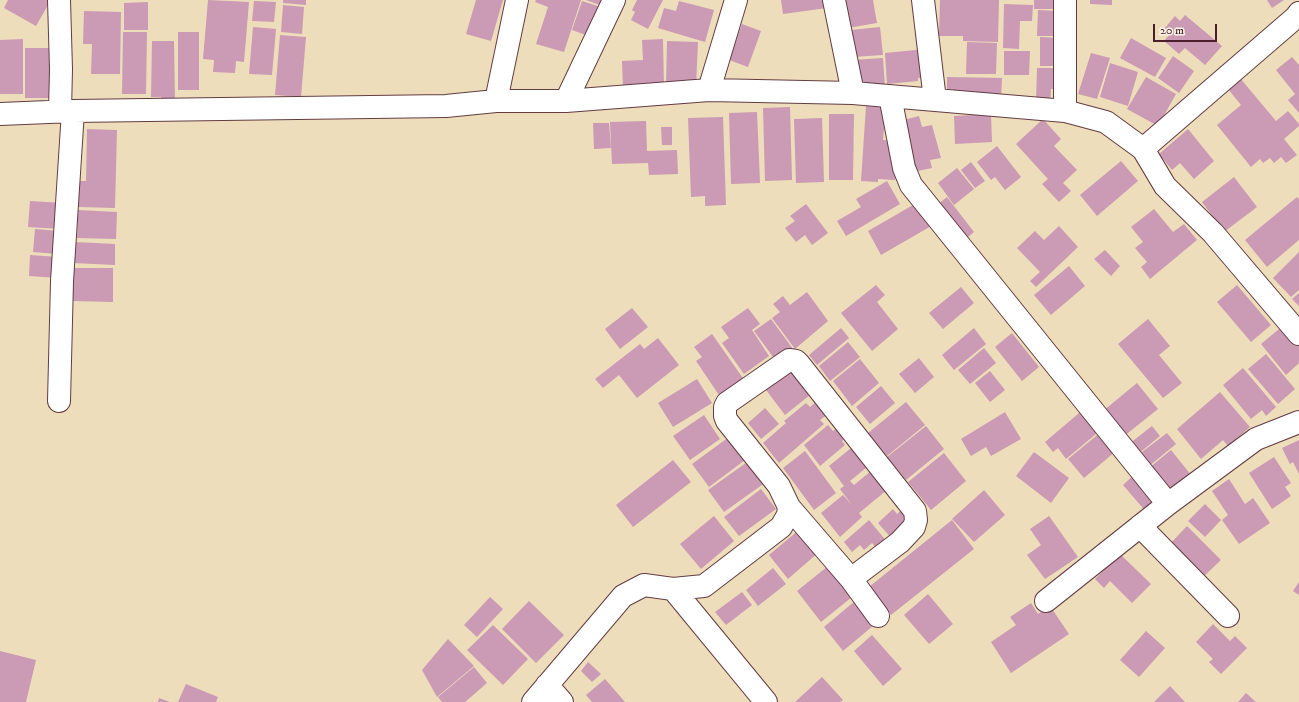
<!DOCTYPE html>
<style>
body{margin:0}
#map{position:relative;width:1299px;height:702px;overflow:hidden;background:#edb;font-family:"IM FELL DW Pica",serif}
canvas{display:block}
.scale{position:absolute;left:1153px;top:24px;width:64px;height:18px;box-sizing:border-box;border:2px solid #4a1f2b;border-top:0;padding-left:5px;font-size:12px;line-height:14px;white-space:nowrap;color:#4a1f2b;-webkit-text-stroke:3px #fcf5e5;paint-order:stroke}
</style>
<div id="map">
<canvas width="1299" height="702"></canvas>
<div class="scale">20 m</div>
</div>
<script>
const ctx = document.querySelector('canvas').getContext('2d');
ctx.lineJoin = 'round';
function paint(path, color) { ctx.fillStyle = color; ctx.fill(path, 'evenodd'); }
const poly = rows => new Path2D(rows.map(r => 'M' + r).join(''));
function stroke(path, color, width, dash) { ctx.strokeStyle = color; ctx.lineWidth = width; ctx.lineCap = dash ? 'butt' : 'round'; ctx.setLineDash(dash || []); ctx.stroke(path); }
paint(poly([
 [8,0,51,0,36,26,4,8],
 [208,0,249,2,244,62,236,61,235,73,213,72,214,60,203,59],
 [283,0,306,0,306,5,283,3],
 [476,0,503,0,491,41,466,34],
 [536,0,581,0,564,52,536,44,548,7,535,2],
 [586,0,607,0,605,7],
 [637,0,663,0,648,29,631,20,635,12,632,10],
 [781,0,826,0,827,8,783,14],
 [843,0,873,0,877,23,848,28],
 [940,0,999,0,998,42,963,41,963,36,939,36],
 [1034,0,1059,0,1059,9,1034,9],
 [1090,0,1112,0,1112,5,1090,4],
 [1267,0,1284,0,1272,8],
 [254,1,276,2,274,22,252,21],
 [582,1,604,8,594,38,572,30],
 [679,1,714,10,705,42,658,28,664,8,676,11],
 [148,2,148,30,124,30,124,3],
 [1004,4,1033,5,1032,21,1020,21,1019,49,1003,48],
 [283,5,304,7,302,34,281,32],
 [1038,10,1059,11,1059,36,1037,36],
 [84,11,121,12,120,74,91,74,92,44,83,44],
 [1185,15,1222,46,1205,65,1185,48,1179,54,1164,41,1170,34,1164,29,1175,16,1180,21],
 [742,24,761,31,748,67,729,60],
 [253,27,276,29,272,75,249,74],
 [880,27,883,55,853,57,851,30],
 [123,32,147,32,146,94,122,94],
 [178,32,199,32,199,90,178,90],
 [280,35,306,37,301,97,275,95],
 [1040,37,1063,38,1062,66,1040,66],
 [1131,38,1166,58,1155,77,1120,58],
 [23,39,23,94,0,94,0,40],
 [663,39,664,88,623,89,622,61,643,60,642,40],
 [152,41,174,41,175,102,162,102,161,97,151,97],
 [667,41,698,42,696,87,666,86],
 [967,42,997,43,996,74,966,74],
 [25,48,53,48,52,98,25,98],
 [926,49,929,77,918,78,918,81,887,84,885,53],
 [1004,51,1030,51,1029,75,1004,75],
 [1091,53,1110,58,1097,99,1078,94],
 [1173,56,1194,71,1179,93,1158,78],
 [1292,57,1299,65,1299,113,1288,100,1295,94,1276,70],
 [883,58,885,87,873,88,873,83,862,85,861,77,855,78,853,60],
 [1110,63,1138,72,1128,106,1100,97],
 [1037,68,1062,68,1062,89,1051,89,1050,104,1036,103],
 [947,77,1002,78,1001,101,953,100,953,89,947,89],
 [1146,77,1176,94,1158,126,1127,109],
 [1240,78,1276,121,1288,111,1299,124,1299,126,1284,139,1297,155,1286,163,1281,157,1274,163,1270,158,1263,163,1260,159,1251,167,1217,125,1241,105,1228,89],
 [866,106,886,107,883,140,898,141,895,180,878,179,878,182,861,181],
 [790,107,792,180,765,181,763,108],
 [757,112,760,183,731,184,729,113],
 [829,114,854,114,853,180,829,180],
 [991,114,992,142,955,144,954,116],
 [919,116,922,127,932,125,941,158,930,160,932,168,913,172,900,121],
 [723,117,726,205,705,206,705,196,691,197,688,118],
 [822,118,824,182,796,183,794,119],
 [1043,119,1061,139,1054,146,1077,170,1063,183,1071,191,1059,202,1042,184,1048,179,1016,144],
 [646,121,647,151,677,150,678,174,649,175,648,163,612,164,610,122],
 [593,123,609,123,611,148,594,149],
 [661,127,672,127,672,145,662,145],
 [87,129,117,130,115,208,78,207,79,181,86,181],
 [1188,129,1214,161,1194,179,1180,163,1172,170,1159,154],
 [997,146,1021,177,1005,190,995,177,991,180,977,162],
 [1121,161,1138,181,1097,216,1080,195],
 [971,162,985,181,975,188,961,170],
 [957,168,974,189,954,205,938,183],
 [1234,177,1257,207,1224,232,1202,202],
 [887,181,900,204,846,236,837,221,861,207,856,199],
 [947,197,974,232,961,243,933,208],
 [1297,197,1299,199,1299,240,1267,267,1245,240],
 [30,201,63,203,61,229,28,227],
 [920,201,933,225,881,255,868,231],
 [806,204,828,233,812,245,805,235,796,242,785,228,795,221,790,216],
 [1154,209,1173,232,1184,224,1197,240,1150,279,1141,267,1147,262,1135,248,1143,242,1131,227],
 [78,210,117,212,116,239,77,238],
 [1059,226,1078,247,1036,287,1030,281,1040,272,1017,248,1035,231,1044,240],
 [35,229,59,231,57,254,33,252],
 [74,242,115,244,115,265,73,263],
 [1105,250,1120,266,1111,276,1094,259],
 [1299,252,1299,290,1291,297,1273,278],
 [30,255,59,257,58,278,29,276],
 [1069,266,1085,286,1051,315,1034,295],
 [72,268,113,268,113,302,71,301],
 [876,285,885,295,877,302,898,329,872,351,841,313],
 [1237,285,1271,325,1251,342,1217,302],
 [961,287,974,303,943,329,929,313],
 [807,292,828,321,795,349,772,318,780,312,773,304,783,296,790,305],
 [1299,293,1299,306,1292,299],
 [632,308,648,327,620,349,605,329],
 [748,308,760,324,752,330,769,356,744,374,722,343,729,338,721,327],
 [771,319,793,349,776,361,754,331],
 [1148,319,1170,346,1159,355,1182,383,1163,398,1118,344],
 [1285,324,1299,340,1299,363,1286,375,1261,344],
 [841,328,849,338,817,365,809,355],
 [974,328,986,344,954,370,942,355],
 [1012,333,1039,367,1022,381,995,347],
 [712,334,745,381,721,398,696,361,702,357,694,347],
 [658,338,679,365,637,398,619,375,603,388,595,379,640,344,644,349],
 [848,342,860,357,830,381,819,366],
 [984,348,996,363,970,384,958,370],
 [1266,354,1295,389,1278,404,1248,369],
 [919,358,934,377,915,393,899,374],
 [860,359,879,383,852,406,833,381],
 [1243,368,1276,407,1266,416,1262,410,1251,419,1223,385],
 [790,370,810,395,785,415,766,390],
 [990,371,1005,390,990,402,975,383],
 [697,379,712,403,673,427,658,403],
 [1137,383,1158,409,1123,437,1103,411],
 [881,386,895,403,870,424,856,407],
 [1220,392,1250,427,1228,446,1223,440,1201,459,1177,429],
 [817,401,828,414,820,420,824,424,779,463,763,443,786,423,784,421,806,403,810,407],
 [906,402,925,425,887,456,868,433],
 [765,408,779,424,761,439,748,423],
 [1085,408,1102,429,1066,459,1058,448,1053,452,1045,442],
 [1005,412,1021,439,991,456,986,447,971,456,961,439],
 [704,415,720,439,690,460,673,436],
 [828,425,833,431,840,425,848,437,842,441,845,445,820,466,804,445],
 [926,426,944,449,906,480,887,457],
 [1152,426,1160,436,1137,455,1129,444],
 [1101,432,1116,451,1084,478,1068,459],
 [1167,433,1176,444,1148,467,1138,455],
 [729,437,745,460,709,487,692,464],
 [1299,440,1299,474,1293,462,1290,464,1282,448],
 [856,444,872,463,850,481,854,485,871,471,887,490,859,513,862,517,840,537,821,513,843,495,852,505,840,489,844,486,829,466],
 [1171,450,1191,475,1169,493,1149,468],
 [805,451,836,493,814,510,783,468],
 [1034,452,1069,478,1051,503,1016,476],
 [944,453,966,481,931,510,908,482],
 [1274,457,1291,483,1285,487,1291,496,1272,509,1249,473],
 [673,460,691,482,633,527,616,505],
 [750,460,766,482,724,512,708,490],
 [1136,473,1161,501,1147,513,1123,485],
 [1229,479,1245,504,1253,498,1270,523,1239,544,1222,520,1228,515,1212,491],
 [761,489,776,509,739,536,724,517],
 [984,490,1005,515,974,542,952,519],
 [1205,504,1221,520,1205,537,1188,521],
 [907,505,914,514,893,540,878,523,893,509,897,514],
 [714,516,734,541,701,569,680,544],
 [1049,516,1078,557,1045,579,1027,555,1041,545,1030,529],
 [869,520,888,543,879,551,872,543,864,550,860,545,852,552,844,542],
 [952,520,974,549,891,615,869,587],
 [1187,526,1221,560,1201,579,1168,546],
 [800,529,819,552,788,579,769,555],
 [1120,554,1151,584,1132,603,1110,581,1104,588,1095,579],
 [833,562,857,593,821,622,797,591],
 [773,568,786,584,758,606,746,590],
 [1299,582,1299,595,1293,591],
 [742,592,752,605,726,625,715,612],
 [928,594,953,624,929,644,904,615],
 [490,597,503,609,477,637,464,625],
 [529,601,564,635,536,663,502,629],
 [855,601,874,625,843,651,824,627],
 [1031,603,1038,614,1050,606,1069,634,1011,673,991,642,1016,625,1010,617],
 [1213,624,1230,641,1235,636,1247,648,1221,674,1209,662,1213,659,1196,642],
 [493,625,528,659,503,685,467,650],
 [1146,631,1165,648,1139,677,1120,660],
 [872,635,902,669,883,686,854,651],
 [448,639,474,666,437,697,422,670],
 [0,651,36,660,26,702,0,702],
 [588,662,601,674,592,682,581,671],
 [474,667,487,683,465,702,442,702,438,697],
 [822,677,843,700,840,702,795,702],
 [605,679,625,702,592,702,586,695],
 [186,684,218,697,216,702,178,702],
 [1170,686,1185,702,1154,702],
 [1246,693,1256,702,1238,702],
 [159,698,170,702,158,702]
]), '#cb9ab4');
const minor = poly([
 [59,0,61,69,60,111],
 [834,0,853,93],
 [923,0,935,100],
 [1065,0,1065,111],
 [709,90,736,0],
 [890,96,904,168,911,185,1168,504],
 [496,101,517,0],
 [566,101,614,0],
 [0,114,73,111,446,106,496,101,566,101,709,90,853,93,1065,111,1106,122,1143,149,1165,186,1213,233,1299,334],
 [1143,149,1296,17,1299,13],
 [59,401,62,281,73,111],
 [1140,526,1228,616],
 [851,579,900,542,914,527,916,520,915,511,799,364,796,361,789,360,727,403,725,407,725,416,727,421,779,486,789,507,851,579,878,616],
 [673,589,766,702],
 [1046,601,1168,504,1256,439,1299,422],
 [547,685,562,702],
 [533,702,623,596,644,585,673,589,704,586,781,527,788,515,789,507]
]);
stroke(minor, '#633c41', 24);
stroke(minor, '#fff', 22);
</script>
